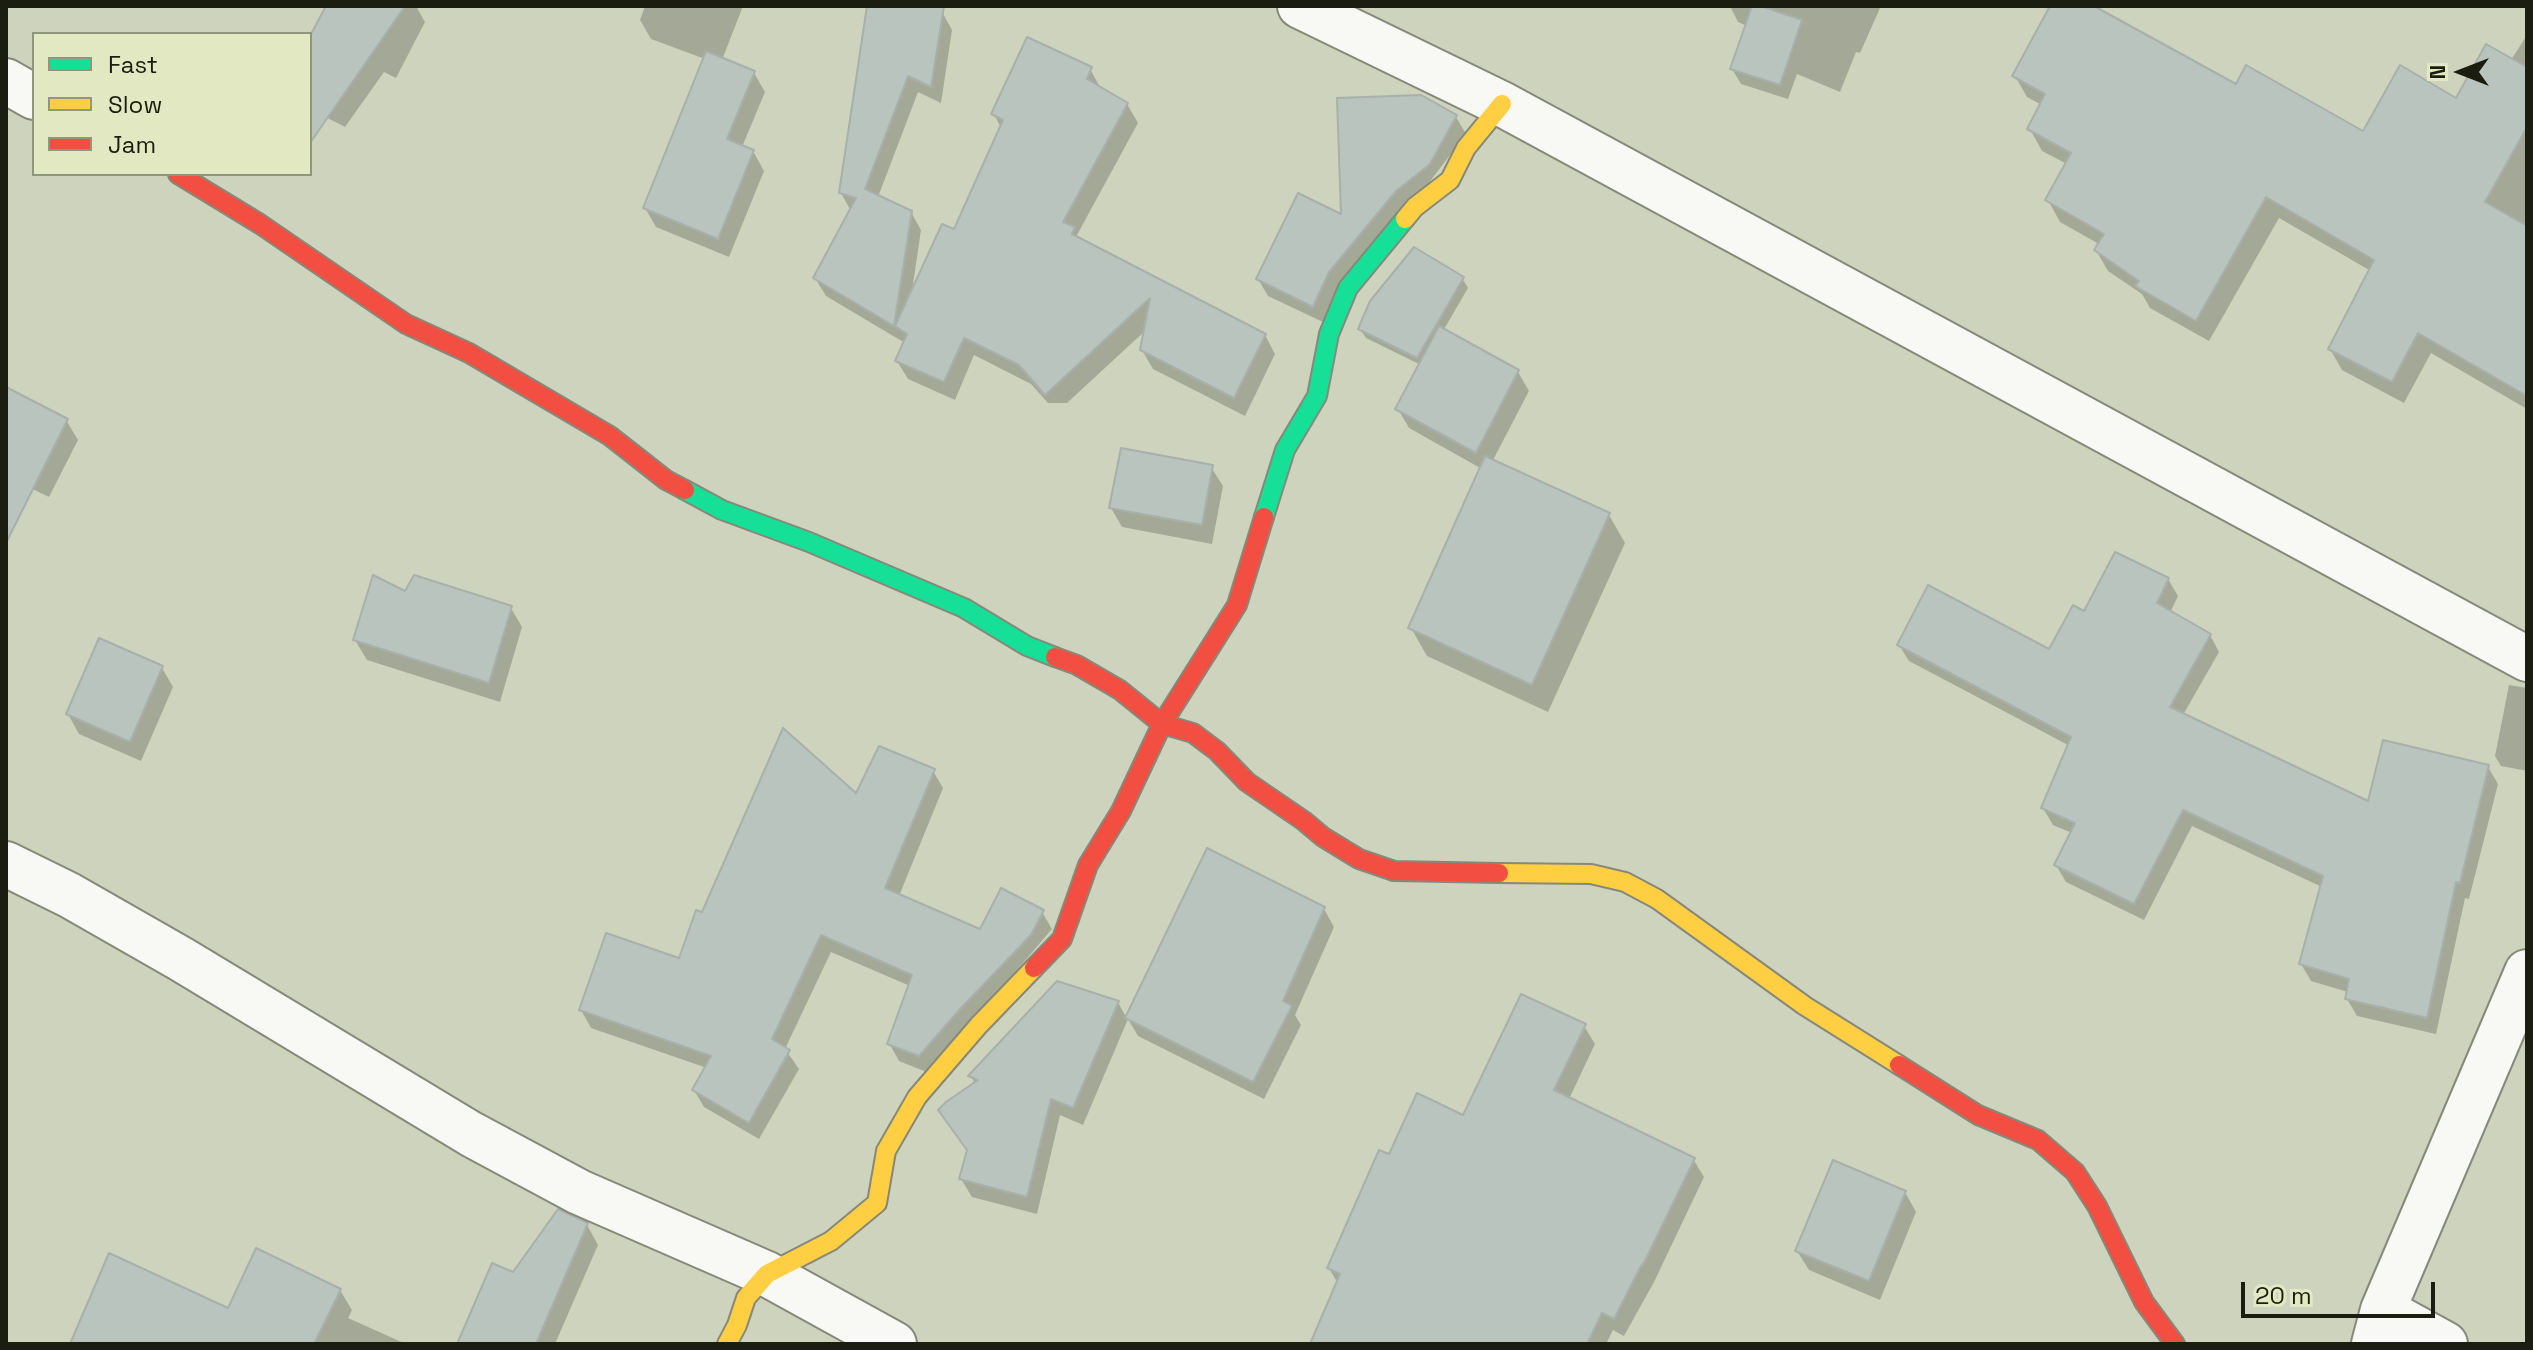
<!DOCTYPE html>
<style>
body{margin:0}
#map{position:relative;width:2533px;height:1350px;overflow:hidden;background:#ced3bd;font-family:"Space Grotesk",sans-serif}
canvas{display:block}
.frame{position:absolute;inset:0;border:8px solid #1a1d0f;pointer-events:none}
.legend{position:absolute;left:32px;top:32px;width:280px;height:144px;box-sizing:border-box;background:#e1e8c2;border:2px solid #91977a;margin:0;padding:10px 14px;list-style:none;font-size:24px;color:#1a1d0f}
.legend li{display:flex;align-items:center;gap:16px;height:40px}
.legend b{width:40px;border:2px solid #91977a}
.north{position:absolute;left:2421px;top:32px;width:80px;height:80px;-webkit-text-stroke:6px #e1e8c2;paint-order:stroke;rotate:270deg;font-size:22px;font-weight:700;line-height:32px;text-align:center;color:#1a1d0f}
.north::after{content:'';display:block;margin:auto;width:28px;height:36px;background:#1a1d0f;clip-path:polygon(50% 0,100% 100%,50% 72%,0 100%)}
.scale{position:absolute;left:2241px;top:1282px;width:194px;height:36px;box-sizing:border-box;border:4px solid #1a1d0f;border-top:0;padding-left:10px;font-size:24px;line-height:28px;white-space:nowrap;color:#1a1d0f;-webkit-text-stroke:6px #e1e8c2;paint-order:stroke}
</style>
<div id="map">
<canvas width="2533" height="1350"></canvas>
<div class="frame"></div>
<ul class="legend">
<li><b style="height:10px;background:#16e098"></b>Fast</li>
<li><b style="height:10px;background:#ffcf43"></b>Slow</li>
<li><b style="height:10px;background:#f24e42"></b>Jam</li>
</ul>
<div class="north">N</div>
<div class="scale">20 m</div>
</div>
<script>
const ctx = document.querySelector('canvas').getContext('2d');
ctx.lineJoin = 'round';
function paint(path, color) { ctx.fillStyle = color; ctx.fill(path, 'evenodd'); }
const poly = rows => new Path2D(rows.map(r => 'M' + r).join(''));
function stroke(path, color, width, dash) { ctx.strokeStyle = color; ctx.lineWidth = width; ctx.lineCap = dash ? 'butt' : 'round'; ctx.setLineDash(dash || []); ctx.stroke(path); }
paint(poly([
 [328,6,416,6,425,22,396,78,384,72,345,127,310,109,310,40],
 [645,6,743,6,722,60,754,73,765,92,742,147,753,151,764,171,729,257,656,227,645,208,705,59,651,39,640,20],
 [869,6,907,6,942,12,952,30,941,103,918,92,878,197,911,212,921,230,912,291,955,232,1001,128,994,114,1090,69,1101,89,1127,104,1138,123,1077,235,1081,241,1265,335,1275,354,1245,416,1153,369,1142,350,1146,330,1067,403,1048,403,1031,384,974,355,955,400,908,379,897,361,905,343,826,296,815,278,851,211,841,193],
 [1730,6,1881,6,1860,53,1856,52,1840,92,1797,74,1788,99,1741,84,1732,69,1747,26,1738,22],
 [2053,6,2090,6,2236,87,2364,133,2457,101,2511,60,2527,35,2527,409,2431,353,2404,403,2342,370,2330,349,2371,271,2279,218,2209,341,2150,308,2142,294,2108,271,2096,250,2099,244,2060,222,2048,200,2067,164,2042,151,2030,129,2042,105,2027,97,2015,76],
 [1420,97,1456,117,1466,134,1323,322,1268,296,1258,279,1344,217],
 [1462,278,1468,288,1443,331,1518,372,1529,391,1492,462,1609,515,1625,543,1548,712,1427,656,1411,628,1482,469,1409,428,1398,409,1421,365,1366,338,1360,329],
 [6,389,66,420,78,440,49,497,6,476],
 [1211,467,1223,486,1212,544,1122,527,1111,508],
 [2168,579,2178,596,2170,613,2210,635,2219,652,2183,715,2370,803,2488,767,2498,784,2469,899,2465,898,2436,1034,2357,1016,2347,999,2348,992,2311,981,2301,964,2322,887,2192,826,2144,920,2066,882,2056,865,2072,833,2053,825,2043,808,2070,746,1909,661,1899,645,2050,652,2085,614],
 [406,593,511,608,522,627,500,702,367,660,355,640],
 [162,668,173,687,141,761,79,734,68,714],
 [2509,685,2527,688,2527,771,2501,766,2495,756],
 [933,771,943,788,899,896,981,932,1042,912,1052,929,929,1073,899,1061,889,1043,910,986,831,952,785,1049,799,1069,759,1139,704,1107,694,1090,707,1068,591,1028,581,1010,680,961,703,915,857,796],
 [1324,909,1334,927,1295,1015,1301,1025,1264,1099,1138,1036,1128,1019,1083,1125,1060,1115,1037,1214,972,1197,961,1179,968,1152,941,1111,975,1084,971,1076,1118,1002,1127,1019],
 [1584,1026,1595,1044,1569,1099,1693,1159,1704,1177,1654,1282,1624,1336,1613,1330,1606,1344,1312,1344,1338,1284,1329,1268,1390,1157,1464,1117],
 [1905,1192,1916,1212,1880,1300,1809,1270,1797,1251],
 [587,1225,598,1245,555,1344,459,1344,513,1274],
 [340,1290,352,1310,348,1318,406,1344,72,1344,229,1311]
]), '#0003');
const building = poly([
 [326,6,405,6,310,143,310,36,326,6],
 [867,6,944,6,931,87,908,76,865,189,912,211,894,326,813,278,856,198,839,193,867,6],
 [1752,6,1760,6,1802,20,1780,85,1730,69,1752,6],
 [2050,6,2094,6,2236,84,2246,65,2363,131,2400,65,2456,98,2486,44,2527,67,2527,127,2485,202,2527,226,2527,396,2418,333,2392,382,2328,349,2374,260,2266,197,2196,321,2135,286,2139,281,2094,250,2104,234,2045,200,2071,153,2027,129,2045,94,2012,76,2050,6],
 [1027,37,1092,67,1087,79,1128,103,1063,222,1075,227,1072,234,1266,334,1234,398,1140,350,1150,298,1045,395,1019,365,964,338,944,382,895,361,907,334,895,326,942,224,954,229,1003,120,991,114,1027,37],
 [706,51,755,71,727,139,754,150,718,239,643,208,706,51],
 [1421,95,1457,115,1430,164,1396,191,1329,272,1313,307,1256,279,1298,193,1341,214,1337,98,1421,95],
 [1414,247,1464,277,1417,358,1358,329,1370,301,1414,247],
 [1439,326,1519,370,1476,453,1395,409,1439,326],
 [6,387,68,419,6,543,6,387],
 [1121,448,1213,465,1202,525,1109,508,1121,448],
 [1485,456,1610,513,1532,685,1408,628,1485,456],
 [2115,552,2169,578,2157,603,2211,634,2170,707,2368,801,2383,740,2489,765,2460,883,2456,882,2427,1018,2345,999,2349,979,2299,964,2323,876,2183,810,2134,904,2054,865,2075,823,2041,808,2071,737,1897,645,1928,585,2049,649,2073,605,2084,611,2115,552],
 [373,575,405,591,414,575,512,606,489,683,353,640,373,575],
 [99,638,163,666,130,742,66,714,99,638],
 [783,728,856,793,879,746,935,769,885,888,980,929,1001,888,1044,910,1031,935,961,1008,919,1056,887,1044,912,975,821,935,772,1039,790,1050,749,1123,692,1090,711,1056,579,1010,606,933,679,958,696,910,702,912,783,728],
 [1207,848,1325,907,1283,1001,1292,1006,1253,1082,1125,1018,1207,848],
 [1057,981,1119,1001,1073,1108,1051,1099,1027,1197,959,1179,967,1150,938,1110,946,1102,978,1080,968,1076,1057,981],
 [1521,994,1586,1024,1554,1090,1695,1158,1643,1265,1642,1264,1614,1319,1602,1313,1587,1344,1310,1344,1340,1274,1327,1268,1379,1150,1389,1154,1417,1093,1463,1115,1521,994],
 [1833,1160,1906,1191,1869,1281,1795,1251,1833,1160],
 [558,1209,588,1223,536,1344,457,1344,492,1263,513,1272,558,1209],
 [256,1248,341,1289,314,1344,70,1344,109,1253,228,1308,256,1248]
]);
paint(building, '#bac4be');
stroke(building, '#a7b0aa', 2);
const street = poly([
 [1300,6,1502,104,2527,659],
 [6,81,34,97],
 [6,864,69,895,181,959,471,1134,579,1192,767,1274,894,1344],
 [2383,1310,2445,1344],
 [2374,1344,2383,1310,2527,972]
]);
const fast = poly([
 [685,490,722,510,809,542,964,608,1027,646,1055,657],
 [1264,517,1285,450,1317,396,1329,334,1348,288,1405,219]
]);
const slow = poly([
 [1405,219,1415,207,1450,180,1466,148,1502,104],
 [1499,873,1591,874,1625,882,1657,899,1805,1006,1899,1065],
 [727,1344,737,1325,746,1298,767,1274,831,1241,877,1203,886,1151,917,1097,979,1025,1034,968]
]);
const jam = poly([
 [178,174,260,224,406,324,469,353,610,436,666,480,685,490],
 [1055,657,1077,665,1120,690,1162,724,1193,733,1217,751,1247,782,1304,821,1323,837,1359,859,1394,871,1499,873],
 [1034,968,1062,939,1088,865,1121,811,1162,724,1237,605,1264,517],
 [1899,1065,1978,1115,2038,1140,2075,1172,2097,1206,2144,1302,2175,1344]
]);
stroke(street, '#868979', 48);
stroke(fast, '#868979', 22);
stroke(slow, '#868979', 22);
stroke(jam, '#868979', 22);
stroke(street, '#f8f8f5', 44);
stroke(fast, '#16e098', 18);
stroke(slow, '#ffcf43', 18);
stroke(jam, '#f24e42', 18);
</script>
